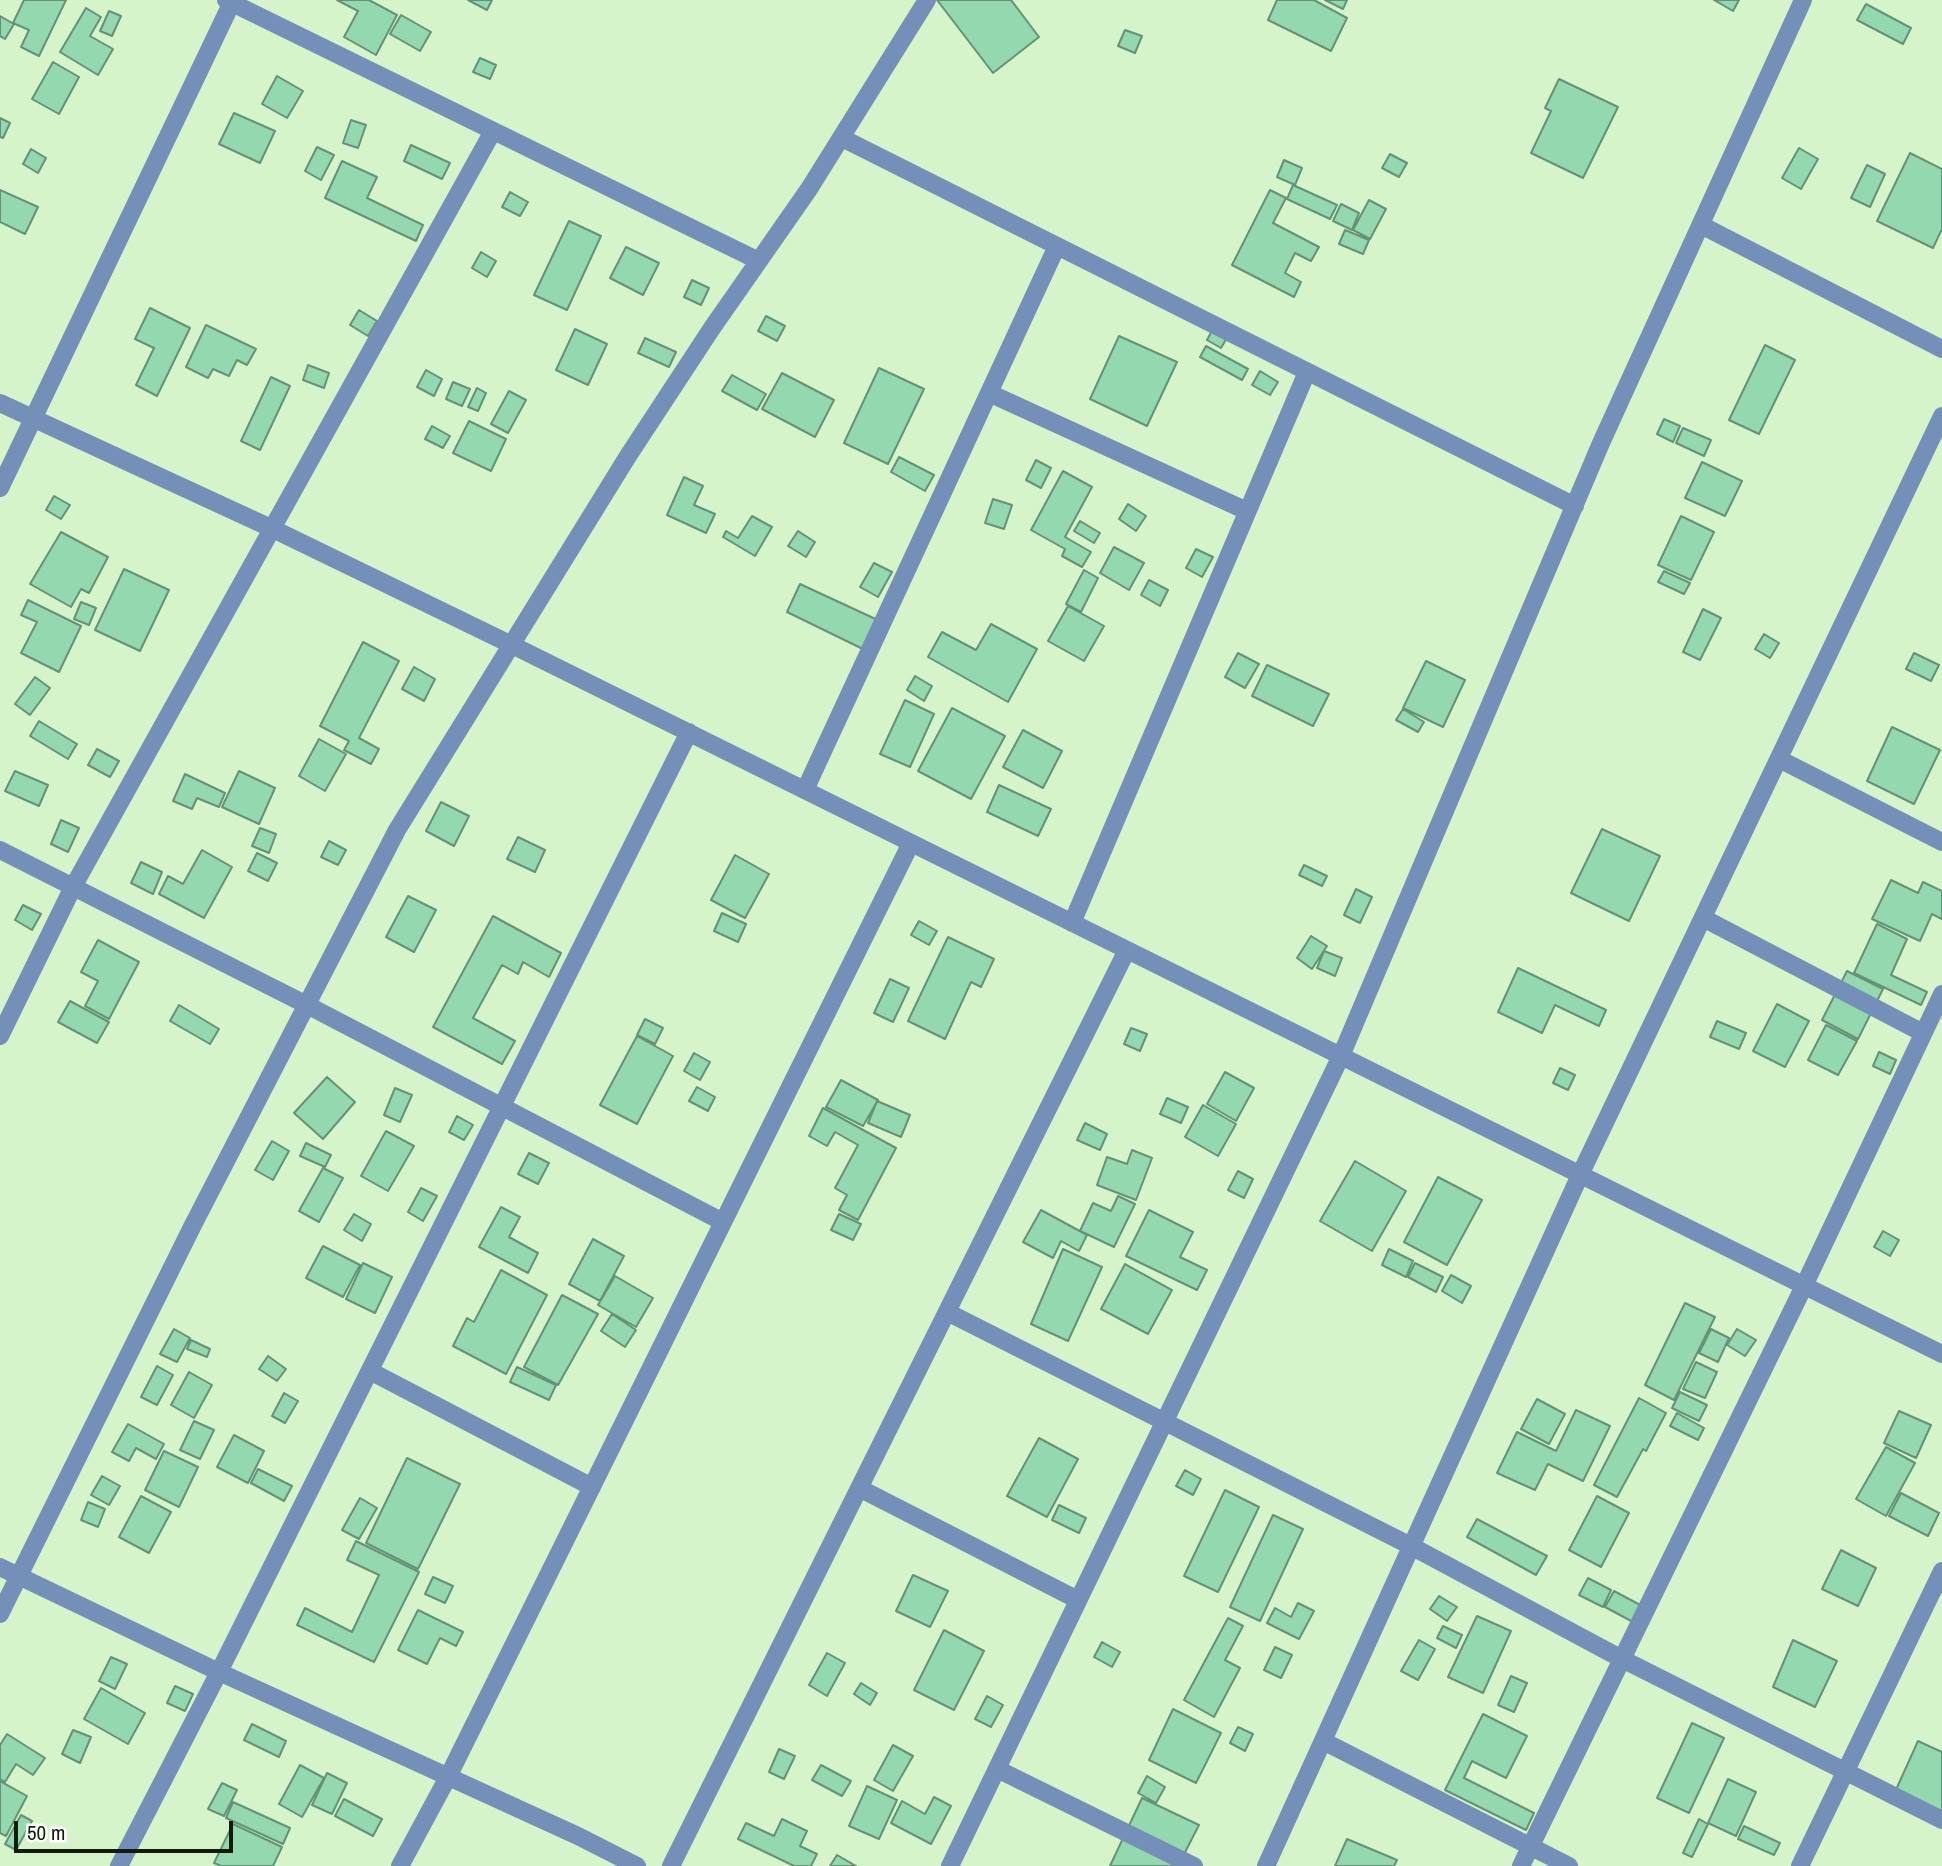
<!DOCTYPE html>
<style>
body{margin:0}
#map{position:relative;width:1942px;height:1866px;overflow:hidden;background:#d5f4ca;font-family:"Archivo Narrow",sans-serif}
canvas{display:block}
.scale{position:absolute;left:14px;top:1821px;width:219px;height:32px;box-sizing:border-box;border:4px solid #111c0d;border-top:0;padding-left:9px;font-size:21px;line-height:24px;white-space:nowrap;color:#111c0d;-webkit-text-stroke:5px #fff;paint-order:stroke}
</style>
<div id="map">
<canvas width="1942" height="1866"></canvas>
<div class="scale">50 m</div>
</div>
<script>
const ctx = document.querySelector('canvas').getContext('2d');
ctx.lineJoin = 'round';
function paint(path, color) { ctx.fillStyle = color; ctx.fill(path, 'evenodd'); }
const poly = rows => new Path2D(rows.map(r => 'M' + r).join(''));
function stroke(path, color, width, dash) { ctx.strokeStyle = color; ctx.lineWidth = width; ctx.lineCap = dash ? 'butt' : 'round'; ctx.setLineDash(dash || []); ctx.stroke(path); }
const building = poly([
 [24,0,66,0,39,56,21,47,29,30,13,23,24,0],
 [337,0,369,0,397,15,376,55,344,37,358,11,337,0],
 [468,0,492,0,487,10,468,0],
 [937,0,1011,0,1039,37,993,73,937,0],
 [1277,0,1314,0,1347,18,1331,51,1268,20,1277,0],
 [1325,0,1347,0,1343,9,1325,0],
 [1714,0,1739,0,1733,11,1714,0],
 [1866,4,1911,28,1903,44,1857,20,1866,4],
 [86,8,101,17,90,36,113,49,98,75,60,52,86,8],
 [109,11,121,16,112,36,100,31,109,11],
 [401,15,431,32,420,51,390,34,401,15],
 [0,16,14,24,5,39,0,36,0,16],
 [1125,30,1142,36,1135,53,1118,46,1125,30],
 [480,58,496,65,490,79,473,72,480,58],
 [53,62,79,77,59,114,32,99,53,62],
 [277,76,303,91,287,118,262,104,277,76],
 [1559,79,1618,107,1583,178,1531,153,1551,111,1545,108,1559,79],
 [234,113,275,131,260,163,219,144,234,113],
 [0,118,10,123,3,138,0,137,0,118],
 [351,120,366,125,358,148,343,143,351,120],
 [411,145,450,163,442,179,404,161,411,145],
 [317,147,334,155,321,180,305,171,317,147],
 [1799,148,1818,159,1801,189,1782,178,1799,148],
 [31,149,46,158,38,173,23,164,31,149],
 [1910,153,1942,169,1942,229,1933,248,1877,221,1910,153],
 [1390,154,1407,163,1399,177,1382,168,1390,154],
 [1284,160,1302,168,1295,185,1277,177,1284,160],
 [342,161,377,177,367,198,423,225,416,241,325,198,342,161],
 [1867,165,1885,174,1870,207,1851,198,1867,165],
 [1293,185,1337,205,1330,219,1287,199,1293,185],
 [0,190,38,207,25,234,0,222,0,190],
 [1270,190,1286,198,1273,223,1319,247,1311,261,1295,253,1285,273,1301,282,1294,297,1232,265,1270,190],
 [510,192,528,202,520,216,502,207,510,192],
 [1369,200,1386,209,1370,239,1353,230,1369,200],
 [1341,204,1359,213,1352,230,1333,221,1341,204],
 [569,221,601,236,567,310,534,295,569,221],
 [1345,230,1369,240,1363,254,1339,244,1345,230],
 [626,247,659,263,643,295,610,278,626,247],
 [481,252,496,261,487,277,472,268,481,252],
 [692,280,709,288,701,305,684,297,692,280],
 [150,308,190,328,157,396,136,385,154,348,135,339,150,308],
 [359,310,377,321,368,336,350,325,359,310],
 [766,316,785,326,777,341,758,331,766,316],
 [1216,323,1231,331,1221,348,1207,340,1216,323],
 [206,325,256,349,247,365,237,360,229,376,213,369,208,378,186,367,206,325],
 [575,329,607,344,588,385,556,370,575,329],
 [1119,336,1177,362,1147,426,1090,399,1119,336],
 [645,338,676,352,669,367,638,353,645,338],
 [1765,345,1795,360,1759,434,1729,420,1765,345],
 [1206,346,1248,369,1242,380,1200,357,1206,346],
 [308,365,329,373,324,388,303,380,308,365],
 [879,368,924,389,888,464,844,443,879,368],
 [426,370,442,379,434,396,417,387,426,370],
 [1260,371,1278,382,1270,395,1252,385,1260,371],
 [782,373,834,400,815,437,762,409,782,373],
 [732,375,766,394,757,410,722,391,732,375],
 [271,377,290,386,260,450,241,441,271,377],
 [453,382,470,389,462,406,446,399,453,382],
 [477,388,486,393,478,411,468,407,477,388],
 [509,391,526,400,508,433,491,424,509,391],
 [1664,419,1680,426,1673,442,1657,434,1664,419],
 [469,421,506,439,491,471,453,453,469,421],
 [432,426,450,436,443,448,425,439,432,426],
 [1683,428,1711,440,1704,456,1676,443,1683,428],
 [899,457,934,475,925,491,891,472,899,457],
 [1036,460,1051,468,1041,488,1026,480,1036,460],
 [1702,462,1742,481,1725,516,1685,498,1702,462],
 [1063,471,1092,487,1065,537,1091,552,1082,567,1062,556,1065,549,1031,530,1063,471],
 [684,477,703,486,694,505,715,514,706,533,667,515,684,477],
 [54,496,70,505,61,519,46,510,54,496],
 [993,499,1012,505,1004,529,985,523,993,499],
 [1128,504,1146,516,1136,531,1119,519,1128,504],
 [752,516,772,527,755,556,723,537,726,531,738,538,752,516],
 [1681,516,1714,532,1691,580,1658,565,1681,516],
 [1080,521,1100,533,1094,543,1074,531,1080,521],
 [798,531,815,542,806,557,788,546,798,531],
 [61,532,108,557,89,593,81,589,71,607,30,584,61,532],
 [1114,547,1144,563,1129,590,1100,573,1114,547],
 [1196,549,1213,557,1202,577,1186,568,1196,549],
 [874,563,892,572,878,597,860,587,874,563],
 [124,569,169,590,140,651,95,630,124,569],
 [1084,570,1098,578,1081,612,1066,604,1084,570],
 [1664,571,1690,583,1684,594,1658,582,1664,571],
 [1149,580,1168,590,1160,606,1141,595,1149,580],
 [800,584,882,622,867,651,787,612,800,584],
 [28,600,81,626,59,672,21,653,37,622,21,615,28,600],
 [81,602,96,608,89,625,74,619,81,602],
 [1068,606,1104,626,1084,661,1048,641,1068,606],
 [1703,609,1721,618,1700,660,1683,652,1703,609],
 [991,624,1037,649,1008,702,928,657,942,632,976,650,991,624],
 [1764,634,1779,643,1770,658,1755,649,1764,634],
 [363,642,399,661,359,738,379,749,371,764,344,750,349,741,320,726,363,642],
 [1238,653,1259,664,1245,688,1225,677,1238,653],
 [1914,653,1939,665,1931,681,1906,669,1914,653],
 [1426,661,1465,680,1443,727,1403,708,1426,661],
 [1267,665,1329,694,1313,726,1252,696,1267,665],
 [414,667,435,679,424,701,402,689,414,667],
 [915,676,932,686,924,701,907,690,915,676],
 [35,677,50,688,30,715,15,704,35,677],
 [905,700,934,714,910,767,880,754,905,700],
 [952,708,1005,736,971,799,918,771,952,708],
 [1403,709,1424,722,1418,732,1396,720,1403,709],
 [39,721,77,744,68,759,30,736,39,721],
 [1892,727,1940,750,1914,804,1867,781,1892,727],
 [1023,730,1062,751,1043,788,1003,767,1023,730],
 [319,739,346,754,325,791,299,776,319,739],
 [97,749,119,761,110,777,88,765,97,749],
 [15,771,48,785,39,806,5,791,15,771],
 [239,771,275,788,259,824,222,807,239,771],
 [185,774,225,793,219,807,197,798,192,809,173,801,185,774],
 [999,785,1051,809,1038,836,987,812,999,785],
 [441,802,469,816,454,846,426,831,441,802],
 [61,820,79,828,68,852,51,844,61,820],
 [260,828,276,834,269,853,252,846,260,828],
 [1602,829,1660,856,1629,921,1571,893,1602,829],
 [518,837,545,850,535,872,507,859,518,837],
 [329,841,346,850,338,865,321,857,329,841],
 [202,850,232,867,204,918,159,894,168,876,183,884,202,850],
 [257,853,277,863,268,881,248,871,257,853],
 [735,855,769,874,745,918,711,900,735,855],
 [141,862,162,872,153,894,131,883,141,862],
 [1304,865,1327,876,1322,886,1299,875,1304,865],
 [1891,880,1918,893,1923,882,1942,891,1942,919,1932,914,1920,941,1872,919,1891,880],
 [1356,889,1372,897,1360,923,1344,915,1356,889],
 [408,896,436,910,414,952,386,937,408,896],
 [23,905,41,914,32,930,15,920,23,905],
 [722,913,746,924,738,942,714,931,722,913],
 [493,916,561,953,549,977,523,962,518,974,502,965,473,1018,515,1041,502,1064,433,1027,493,916],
 [919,921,937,931,929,945,911,935,919,921],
 [1877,924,1907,939,1891,975,1927,992,1921,1005,1854,973,1877,924],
 [1311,936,1327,946,1312,969,1297,958,1311,936],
 [948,937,994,959,981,987,971,982,945,1039,908,1021,948,937],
 [98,940,139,962,109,1019,85,1006,98,981,81,972,98,940],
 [1324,951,1342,958,1335,976,1317,968,1324,951],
 [1518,968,1606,1010,1599,1026,1555,1005,1542,1033,1498,1012,1518,968],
 [1847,971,1883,989,1858,1039,1822,1020,1847,971],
 [890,979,909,988,893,1022,874,1013,890,979],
 [70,1001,109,1022,97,1043,58,1022,70,1001],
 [1777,1004,1809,1021,1785,1067,1753,1051,1777,1004],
 [179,1005,219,1029,210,1044,170,1021,179,1005],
 [645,1019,663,1028,655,1044,637,1035,645,1019],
 [1717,1021,1746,1033,1739,1049,1710,1037,1717,1021],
 [1826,1025,1857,1041,1838,1075,1808,1060,1826,1025],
 [1131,1028,1147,1034,1140,1051,1124,1044,1131,1028],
 [637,1036,673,1056,637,1124,600,1105,637,1036],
 [1879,1052,1896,1060,1890,1074,1873,1066,1879,1052],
 [694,1053,710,1062,700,1080,684,1071,694,1053],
 [1560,1068,1575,1075,1568,1090,1553,1083,1560,1068],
 [1225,1072,1254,1088,1236,1121,1207,1104,1225,1072],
 [327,1077,355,1102,323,1139,294,1113,327,1077],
 [841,1080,878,1100,863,1126,826,1107,841,1080],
 [697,1087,715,1097,708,1111,689,1101,697,1087],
 [395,1088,412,1095,400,1122,384,1115,395,1088],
 [1167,1098,1188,1107,1181,1123,1160,1114,1167,1098],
 [877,1101,910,1115,901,1137,868,1123,877,1101],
 [1203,1105,1236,1124,1218,1156,1185,1137,1203,1105],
 [823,1108,896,1148,858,1220,839,1210,847,1195,835,1188,858,1145,835,1132,827,1146,809,1136,823,1108],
 [457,1116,473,1125,464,1140,449,1132,457,1116],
 [1085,1123,1107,1134,1100,1150,1077,1140,1085,1123],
 [386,1131,414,1146,388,1191,361,1176,386,1131],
 [272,1141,289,1151,273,1180,255,1170,272,1141],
 [306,1143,331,1155,325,1167,300,1156,306,1143],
 [1132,1150,1152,1158,1136,1200,1097,1185,1107,1157,1127,1164,1132,1150],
 [529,1153,549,1163,538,1184,518,1174,529,1153],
 [1355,1161,1406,1191,1372,1251,1320,1221,1355,1161],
 [323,1168,343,1178,319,1222,299,1211,323,1168],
 [1238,1171,1253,1179,1244,1198,1228,1190,1238,1171],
 [1438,1177,1482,1200,1447,1265,1404,1242,1438,1177],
 [421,1188,437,1196,423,1221,408,1212,421,1188],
 [1118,1196,1135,1204,1114,1247,1080,1231,1093,1203,1111,1211,1118,1196],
 [501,1207,520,1217,509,1237,538,1253,528,1273,479,1247,501,1207],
 [1041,1210,1087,1235,1079,1251,1061,1241,1053,1258,1023,1242,1041,1210],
 [1149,1210,1193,1232,1180,1257,1207,1270,1197,1290,1126,1256,1149,1210],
 [354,1214,371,1224,362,1241,344,1230,354,1214],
 [839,1214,861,1224,853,1240,831,1230,839,1214],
 [1883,1231,1899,1240,1890,1256,1874,1247,1883,1231],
 [593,1239,624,1256,600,1301,569,1284,593,1239],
 [323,1246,360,1265,343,1297,306,1278,323,1246],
 [1063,1249,1102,1267,1068,1341,1031,1324,1063,1249],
 [1389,1249,1413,1261,1406,1277,1382,1265,1389,1249],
 [363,1263,392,1277,375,1313,346,1299,363,1263],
 [1415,1263,1443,1277,1436,1292,1408,1277,1415,1263],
 [1125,1264,1172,1290,1148,1334,1101,1309,1125,1264],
 [501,1270,547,1295,506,1374,453,1346,467,1318,474,1322,501,1270],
 [1451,1275,1471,1286,1462,1303,1442,1291,1451,1275],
 [615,1276,653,1298,636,1327,598,1305,615,1276],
 [562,1295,598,1314,558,1385,524,1367,562,1295],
 [1685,1303,1715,1317,1674,1400,1645,1385,1685,1303],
 [612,1314,636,1330,625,1347,601,1331,612,1314],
 [174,1329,190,1338,177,1362,160,1354,174,1329],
 [1711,1329,1729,1338,1718,1362,1699,1353,1711,1329],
 [1737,1329,1756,1340,1745,1356,1727,1345,1737,1329],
 [191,1340,210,1349,207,1357,187,1349,191,1340],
 [268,1356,286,1369,277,1381,259,1369,268,1356],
 [1696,1362,1717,1372,1705,1398,1683,1389,1696,1362],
 [157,1366,173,1375,157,1405,141,1397,157,1366],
 [517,1367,556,1385,549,1400,510,1382,517,1367],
 [189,1372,212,1385,194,1418,171,1405,189,1372],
 [1680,1392,1707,1405,1699,1421,1672,1408,1680,1392],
 [284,1393,298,1401,285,1423,272,1416,284,1393],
 [1639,1398,1666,1413,1646,1451,1643,1449,1617,1497,1594,1485,1639,1398],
 [1537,1399,1565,1414,1549,1444,1521,1429,1537,1399],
 [1576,1410,1610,1426,1583,1481,1548,1464,1535,1490,1497,1473,1517,1432,1556,1451,1576,1410],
 [1899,1411,1931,1425,1916,1458,1884,1443,1899,1411],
 [1677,1413,1704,1428,1698,1440,1670,1426,1677,1413],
 [194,1421,214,1430,200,1459,180,1450,194,1421],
 [128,1424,164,1444,156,1459,136,1448,129,1461,112,1452,128,1424],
 [234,1435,264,1451,248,1483,217,1467,234,1435],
 [1039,1438,1078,1459,1047,1517,1007,1496,1039,1438],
 [1886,1447,1915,1463,1886,1516,1856,1499,1886,1447],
 [164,1451,198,1467,179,1507,145,1490,164,1451],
 [407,1458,460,1484,418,1569,366,1543,407,1458],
 [258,1469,292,1486,284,1501,251,1483,258,1469],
 [1185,1470,1201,1479,1193,1495,1176,1486,1185,1470],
 [102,1476,120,1486,109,1505,91,1495,102,1476],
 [1225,1490,1259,1507,1218,1592,1184,1576,1225,1490],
 [1901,1493,1939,1513,1928,1536,1889,1516,1901,1493],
 [141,1496,171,1512,149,1553,119,1537,141,1496],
 [1597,1496,1629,1513,1601,1567,1569,1550,1597,1496],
 [360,1498,377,1508,359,1539,342,1530,360,1498],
 [88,1502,105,1509,98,1527,81,1520,88,1502],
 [1059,1505,1086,1518,1079,1533,1052,1520,1059,1505],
 [1273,1515,1303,1529,1260,1621,1230,1607,1273,1515],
 [1477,1519,1547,1556,1536,1575,1467,1537,1477,1519],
 [356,1541,419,1572,374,1662,297,1625,305,1608,352,1632,379,1575,347,1560,356,1541],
 [1841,1550,1876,1568,1858,1606,1822,1589,1841,1550],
 [913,1575,948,1591,930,1627,896,1611,913,1575],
 [433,1577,453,1586,445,1603,425,1594,433,1577],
 [1588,1578,1611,1590,1603,1607,1579,1595,1588,1578],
 [1614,1591,1642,1606,1633,1622,1605,1607,1614,1591],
 [1439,1596,1457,1607,1447,1621,1430,1609,1439,1596],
 [1298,1603,1314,1611,1299,1639,1267,1623,1275,1608,1291,1617,1298,1603],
 [418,1610,463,1632,456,1646,440,1638,427,1664,398,1650,418,1610],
 [1477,1616,1511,1631,1483,1693,1448,1677,1477,1616],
 [1228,1618,1243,1626,1225,1660,1240,1668,1214,1717,1184,1700,1228,1618],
 [1443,1626,1462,1635,1456,1648,1437,1638,1443,1626],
 [944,1630,984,1651,954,1710,914,1690,944,1630],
 [1419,1640,1435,1649,1418,1680,1401,1671,1419,1640],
 [1793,1640,1837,1661,1815,1707,1773,1687,1793,1640],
 [1102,1642,1120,1652,1112,1667,1094,1657,1102,1642],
 [1275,1647,1292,1655,1281,1678,1264,1670,1275,1647],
 [827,1653,845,1663,827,1696,809,1685,827,1653],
 [111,1657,127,1664,115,1689,99,1681,111,1657],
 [1511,1676,1527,1683,1514,1712,1498,1705,1511,1676],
 [861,1683,877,1693,870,1705,854,1694,861,1683],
 [175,1686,193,1694,185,1711,167,1703,175,1686],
 [101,1688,145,1713,128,1744,84,1719,101,1688],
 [987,1696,1003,1705,991,1727,975,1719,987,1696],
 [1173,1709,1221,1733,1196,1783,1149,1760,1173,1709],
 [1483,1714,1527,1736,1506,1778,1472,1761,1464,1778,1534,1813,1526,1830,1445,1790,1483,1714],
 [1692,1723,1724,1738,1689,1813,1657,1798,1692,1723],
 [252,1724,286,1741,279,1757,244,1740,252,1724],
 [1238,1727,1253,1734,1245,1751,1230,1743,1238,1727],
 [73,1730,91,1737,80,1763,62,1754,73,1730],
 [7,1734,45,1758,33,1775,16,1764,5,1782,0,1779,0,1745,7,1734],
 [1918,1741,1942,1752,1942,1812,1890,1803,1918,1741],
 [893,1745,913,1756,893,1791,874,1780,893,1745],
 [779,1749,795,1756,784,1779,769,1772,779,1749],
 [300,1765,324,1778,302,1817,279,1804,300,1765],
 [821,1765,851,1781,842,1796,812,1780,821,1765],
 [327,1773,347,1783,332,1814,312,1805,327,1773],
 [1147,1776,1165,1787,1156,1803,1138,1793,1147,1776],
 [1728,1779,1756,1792,1736,1836,1708,1823,1728,1779],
 [0,1781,27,1796,6,1836,0,1833,0,1781],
 [222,1783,237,1790,224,1816,208,1809,222,1783],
 [867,1786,897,1800,879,1839,849,1826,867,1786],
 [934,1797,951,1806,931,1844,891,1823,902,1801,925,1814,934,1797],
 [1142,1798,1199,1825,1178,1866,1110,1866,1142,1798],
 [344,1799,382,1819,373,1836,335,1816,344,1799],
 [233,1802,290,1828,283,1844,226,1818,233,1802],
 [21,1815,32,1821,16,1850,5,1844,21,1815],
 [782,1819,807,1831,800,1846,817,1854,811,1866,794,1866,738,1839,746,1823,774,1836,782,1819],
 [1699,1819,1708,1824,1692,1857,1683,1853,1699,1819],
 [233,1824,282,1847,273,1866,221,1866,214,1863,233,1824],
 [1744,1826,1780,1843,1774,1855,1738,1839,1744,1826],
 [1347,1839,1397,1860,1394,1866,1335,1866,1347,1839],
 [837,1855,856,1866,830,1866,837,1855]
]);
paint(building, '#94d8af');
stroke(building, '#659277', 2);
stroke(poly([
 [226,0,759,261],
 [842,138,1575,506],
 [1701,225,1942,349],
 [989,393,1247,511],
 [0,403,273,529,512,645,1942,1354],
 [0,488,233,0],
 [1779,759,1942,842],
 [805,790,1057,246],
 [0,850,307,1005,723,1222],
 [1703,918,1923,1033],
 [1072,923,1307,372],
 [0,1036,73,887,493,131],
 [947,1312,1411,1546,1622,1659,1942,1820],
 [370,1371,592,1487],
 [859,1488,1078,1600],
 [0,1567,219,1672,578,1836,637,1866],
 [0,1614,193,1225,397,830,628,456,712,328,809,189,927,0],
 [1323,1741,1569,1866],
 [997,1769,1194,1866],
 [119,1866,219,1672,689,732],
 [400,1866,448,1777,911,843],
 [671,1866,1127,950],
 [950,1866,1341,1056,1601,443,1803,0],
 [1266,1866,1580,1175,1942,416],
 [1521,1866,1804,1286,1942,994],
 [1800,1866,1942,1571]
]), '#7590b8', 18);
</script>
